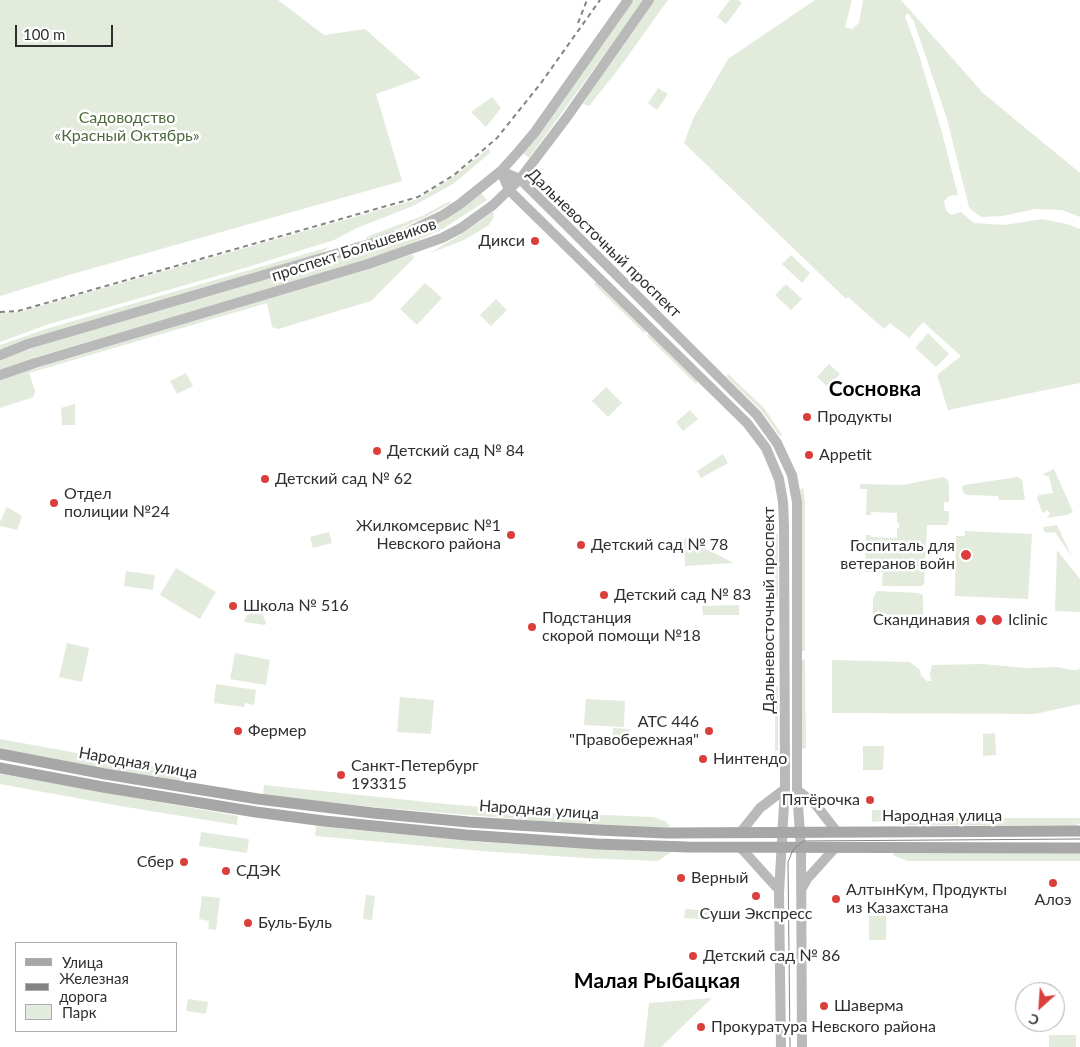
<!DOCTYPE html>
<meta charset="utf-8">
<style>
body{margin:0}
#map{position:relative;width:1080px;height:1047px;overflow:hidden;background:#fff;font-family:Lato,sans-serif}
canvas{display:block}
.legend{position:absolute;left:15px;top:942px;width:162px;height:90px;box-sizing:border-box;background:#fff;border:1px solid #acacac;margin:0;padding:6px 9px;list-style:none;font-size:15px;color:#2f2f2f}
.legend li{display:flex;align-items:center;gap:10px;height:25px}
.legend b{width:25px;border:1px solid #acacac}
.north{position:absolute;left:1015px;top:982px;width:50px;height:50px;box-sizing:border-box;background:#fff;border:1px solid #acacac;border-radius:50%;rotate:206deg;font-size:14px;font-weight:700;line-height:20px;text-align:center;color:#2f2f2f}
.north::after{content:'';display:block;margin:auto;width:18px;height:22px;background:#db3f3b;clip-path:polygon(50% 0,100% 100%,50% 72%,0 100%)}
.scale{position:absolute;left:15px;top:25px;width:98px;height:22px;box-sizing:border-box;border:2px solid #2f2f2f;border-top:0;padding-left:6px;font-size:15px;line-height:18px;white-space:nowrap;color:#2f2f2f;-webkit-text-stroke:4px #fff;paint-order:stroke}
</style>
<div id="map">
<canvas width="1080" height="1047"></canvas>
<ul class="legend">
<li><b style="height:6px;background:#a7a7a7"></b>Улица</li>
<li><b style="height:6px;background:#848484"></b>Железная дорога</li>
<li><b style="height:14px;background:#e3ebdd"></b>Парк</li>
</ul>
<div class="north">С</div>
<div class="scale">100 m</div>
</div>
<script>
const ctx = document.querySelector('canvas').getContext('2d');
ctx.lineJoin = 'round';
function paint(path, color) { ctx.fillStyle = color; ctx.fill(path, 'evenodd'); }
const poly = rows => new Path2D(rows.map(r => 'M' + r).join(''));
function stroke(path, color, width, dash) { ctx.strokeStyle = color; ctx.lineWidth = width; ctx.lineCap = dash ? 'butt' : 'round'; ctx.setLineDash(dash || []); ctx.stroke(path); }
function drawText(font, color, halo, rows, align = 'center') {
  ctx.font = font + ' Lato,sans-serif'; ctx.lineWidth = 5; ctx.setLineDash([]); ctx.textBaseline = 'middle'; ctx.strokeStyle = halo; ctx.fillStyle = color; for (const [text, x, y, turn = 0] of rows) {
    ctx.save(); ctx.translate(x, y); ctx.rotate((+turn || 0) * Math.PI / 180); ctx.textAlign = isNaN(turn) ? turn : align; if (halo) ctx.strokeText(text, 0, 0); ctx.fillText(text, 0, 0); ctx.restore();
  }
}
paint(poly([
 [0,0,278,0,324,35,365,29,421,78,376,94,402,181,69,275,0,296],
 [634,0,644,0,529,158,523,153,540,133],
 [654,0,668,0,620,67,589,106,583,104,611,60],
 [730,0,738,0,742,3,726,24,717,17],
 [815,0,852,0,845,27,852,29,859,23,863,0,901,0,983,93,1080,173,1080,217,1062,210,1035,209,1003,216,982,217,974,212,969,207,947,119,914,22,908,13,905,16,919,55,941,129,958,195,949,196,944,201,946,210,951,215,961,212,974,223,1005,225,1042,219,1067,224,1080,229,1080,383,948,410,937,375,961,356,923,322,909,338,890,323,884,329,848,297,846,299,684,143,693,119,728,59],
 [658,88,668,94,657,110,648,103],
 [492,97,501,108,486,127,471,112],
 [489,148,490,153,453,184,413,206,357,228,334,240,248,267,46,325,0,342,0,313,19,312,418,199,453,177],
 [481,193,487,200,475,208,444,228,409,245,346,267,36,357,0,371,0,360,45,344,379,246,470,202],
 [450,201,451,203,424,218,389,233,367,239,366,237,422,216],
 [494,211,493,219,488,226,464,240,430,253,460,235],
 [329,247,319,255,0,350,0,345,49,328],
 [411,255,413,255,414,258,371,301,278,329,272,327,267,303,29,373,35,391,34,396,31,398,0,408,0,380,17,374],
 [791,255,810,273,802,283,782,264],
 [596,282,646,331,644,333,594,284],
 [425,283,442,298,417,325,400,309],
 [786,284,802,299,791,310,775,295],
 [496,299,507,310,491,326,480,315],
 [928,333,949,354,936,367,915,348],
 [649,334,698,382,696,384,647,336],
 [829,364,840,374,828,387,817,377],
 [186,373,193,386,177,394,170,381],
 [728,374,764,408,783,436,779,435,761,410,726,376],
 [606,387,622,403,608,417,592,401],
 [75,404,75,425,62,425,61,408],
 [690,410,698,419,683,431,676,422],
 [723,454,728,463,701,478,697,471],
 [1054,469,1073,512,1067,515,1047,518,1050,513,1047,510,1044,513,1042,512,1037,498,1039,495,1053,493,1049,476,1045,476,1043,474],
 [943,477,948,480,949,486,949,502,944,502,944,511,949,511,949,521,947,525,927,525,924,584,922,586,882,586,883,572,865,572,866,535,871,535,871,537,897,538,897,528,899,528,899,523,897,522,897,513,871,512,871,515,866,515,867,489,860,489,860,484,903,485],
 [1018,477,1022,480,1025,500,999,500,998,496,966,495,963,492,962,487,964,485],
 [803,487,805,502,805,651,802,651,802,502,800,490],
 [7,507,22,516,17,530,0,526,0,522],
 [1057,525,1072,557,1055,532,1047,533,1044,531,1043,527],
 [965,531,1032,534,1028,599,955,596,956,536,965,536],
 [329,532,332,543,313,548,310,537],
 [775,534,778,534,778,598,775,598],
 [684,538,734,563,685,566],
 [1057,550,1080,579,1080,612,1055,611],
 [176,568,216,592,200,619,160,595],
 [126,571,155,575,153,590,124,586],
 [878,591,918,593,923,595,923,624,887,623,887,614,876,613,876,620,873,620,873,599,876,592],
 [739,605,739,615,703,615,702,606],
 [256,611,262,614,266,622,265,625,244,622,246,616,252,612],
 [67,643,89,648,82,682,59,677],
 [235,653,270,660,266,685,230,679],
 [805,659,806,748,802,749,802,660],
 [832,660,910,662,920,670,921,675,927,681,931,681,930,673,932,665,982,664,1027,668,1058,667,1071,670,1078,670,1080,668,1080,704,1035,714,832,713],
 [216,684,256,690,254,705,245,703,244,707,214,703],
 [775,686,778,686,778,751,775,751],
 [400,697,434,700,431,734,397,732],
 [586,699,625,701,624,727,584,725],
 [613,728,630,729,630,744,612,744],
 [995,733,996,755,983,756,983,734],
 [0,739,182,772,180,781,161,779,0,749],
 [863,746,884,746,883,770,863,770],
 [0,774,238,816,237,825,120,806,0,784],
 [264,785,446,804,555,813,653,817,665,821,670,826,667,828,604,826,383,808,263,795],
 [872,810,898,810,898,813,883,821,872,822],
 [915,818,1080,818,1080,823,1075,826,898,825,909,819],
 [316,826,482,842,671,852,658,861,584,858,482,851,315,836],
 [201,832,249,839,247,853,199,846],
 [894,853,1080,853,1080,861,908,861,895,856,893,855],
 [366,895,375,896,372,920,363,919],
 [202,896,220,898,216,930,208,929,209,921,199,919],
 [687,909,728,913,730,920,684,918,685,910],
 [869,916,886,916,886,940,869,940],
 [712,998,661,1047,644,1047,649,1003],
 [188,999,208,1002,206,1014,186,1011],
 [1049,1035,1076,1035,1076,1047,1049,1047]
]), '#e3ebdd');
stroke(poly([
 [501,171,520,179,757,415,777,443,792,475,797,502,797,790,801,848,802,1047],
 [501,171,509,190,747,423,766,448,779,479,783,502,784,526,785,787,779,893,781,1047],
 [0,355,28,344,366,245,408,232,443,215,460,204,501,171,518,152,535,132,628,0],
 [0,375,35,363,368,264,442,238,461,228,493,205,520,179,567,117,649,0],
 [797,790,816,805,837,832],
 [740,833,760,808,785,789],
 [741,848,779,890],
 [802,888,807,879,835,848]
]), '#b9b9b9', 10);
stroke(poly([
 [0,754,105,774,258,799,373,813,468,822,598,830,666,833,1080,831],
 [0,768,103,787,256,812,324,821,466,835,597,844,687,847,1080,848]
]), '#a7a7a7', 11);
stroke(poly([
 [790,1047,788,862,793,850,803,841,1080,839]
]), '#848484', 1);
stroke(poly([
 [578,23,587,0],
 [0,312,18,311,418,197,454,175,497,138,541,83,600,0]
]), '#848484', 2, [5, 4]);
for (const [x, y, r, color] of [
 [535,241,5,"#db3f3b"],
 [807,417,5,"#db3f3b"],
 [377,451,5,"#db3f3b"],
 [809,455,5,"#db3f3b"],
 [265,479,5,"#db3f3b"],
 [54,503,5,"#db3f3b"],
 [511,535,5,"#db3f3b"],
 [581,545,5,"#db3f3b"],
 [966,555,6,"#db3f3b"],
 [604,595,5,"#db3f3b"],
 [233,606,5,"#db3f3b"],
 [981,620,6,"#db3f3b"],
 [997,620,6,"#db3f3b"],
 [532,627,5,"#db3f3b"],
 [238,731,5,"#db3f3b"],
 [709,731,5,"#db3f3b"],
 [703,759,5,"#db3f3b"],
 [341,775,5,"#db3f3b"],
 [870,800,5,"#db3f3b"],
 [184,862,5,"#db3f3b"],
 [226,871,5,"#db3f3b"],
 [681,878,5,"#db3f3b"],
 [1053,883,5,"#db3f3b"],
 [756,896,5,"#db3f3b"],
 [836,899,5,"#db3f3b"],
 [248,923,5,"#db3f3b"],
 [693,956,5,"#db3f3b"],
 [824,1006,5,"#db3f3b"],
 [701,1027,5,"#db3f3b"]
]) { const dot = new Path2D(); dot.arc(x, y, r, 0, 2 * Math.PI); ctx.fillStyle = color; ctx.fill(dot); stroke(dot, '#fff', 2); }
drawText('16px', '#4e683e', '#fff', [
 ["Садоводство",127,118],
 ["«Красный Октябрь»",127,136]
]);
drawText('16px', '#2f2f2f', '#fff', [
 ["Дикси",525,241,"right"],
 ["Продукты",817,417],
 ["Детский сад № 84",387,451],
 ["Appetit",819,455],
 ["Детский сад № 62",275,479],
 ["Отдел",64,494],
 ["полиции №24",64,512],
 ["Жилкомсервис №1",501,526,"right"],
 ["Невского района",501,544,"right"],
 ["Детский сад № 78",591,545],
 ["Госпиталь для",955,546,"right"],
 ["ветеранов войн",955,564,"right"],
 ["Детский сад № 83",614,595],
 ["Школа № 516",243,606],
 ["Подстанция",542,618],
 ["скорой помощи №18",542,636],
 ["Скандинавия",970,620,"right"],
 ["Iclinic",1008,620],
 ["АТС 446",699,722,"right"],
 ["\"Правобережная\"",699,740,"right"],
 ["Фермер",248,731],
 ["Нинтендо",713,759],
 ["Санкт-Петербург",351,766],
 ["193315",351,784],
 ["Пятёрочка",860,800,"right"],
 ["Сбер",174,862,"right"],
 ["СДЭК",236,871],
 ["Верный",691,878],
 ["АлтынКум, Продукты",846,890],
 ["из Казахстана",846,908],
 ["Алоэ",1053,900,"center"],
 ["Суши Экспресс",756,914,"center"],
 ["Буль-Буль",258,923],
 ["Детский сад № 86",703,956],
 ["Шаверма",834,1006],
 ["Прокуратура Невского района",711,1027]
], 'left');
drawText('16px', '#2f2f2f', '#fff', [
 ["Дальневосточный проспект",604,243,44],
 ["проспект Большевиков",354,250,-18],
 ["Дальневосточный проспект",769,610,-90],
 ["Народная улица",138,763,10],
 ["Народная улица",539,810,4],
 ["Народная улица",942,816]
]);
drawText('bold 21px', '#000', '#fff', [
 ["Сосновка",875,389],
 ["Малая Рыбацкая",657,981]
]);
</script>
